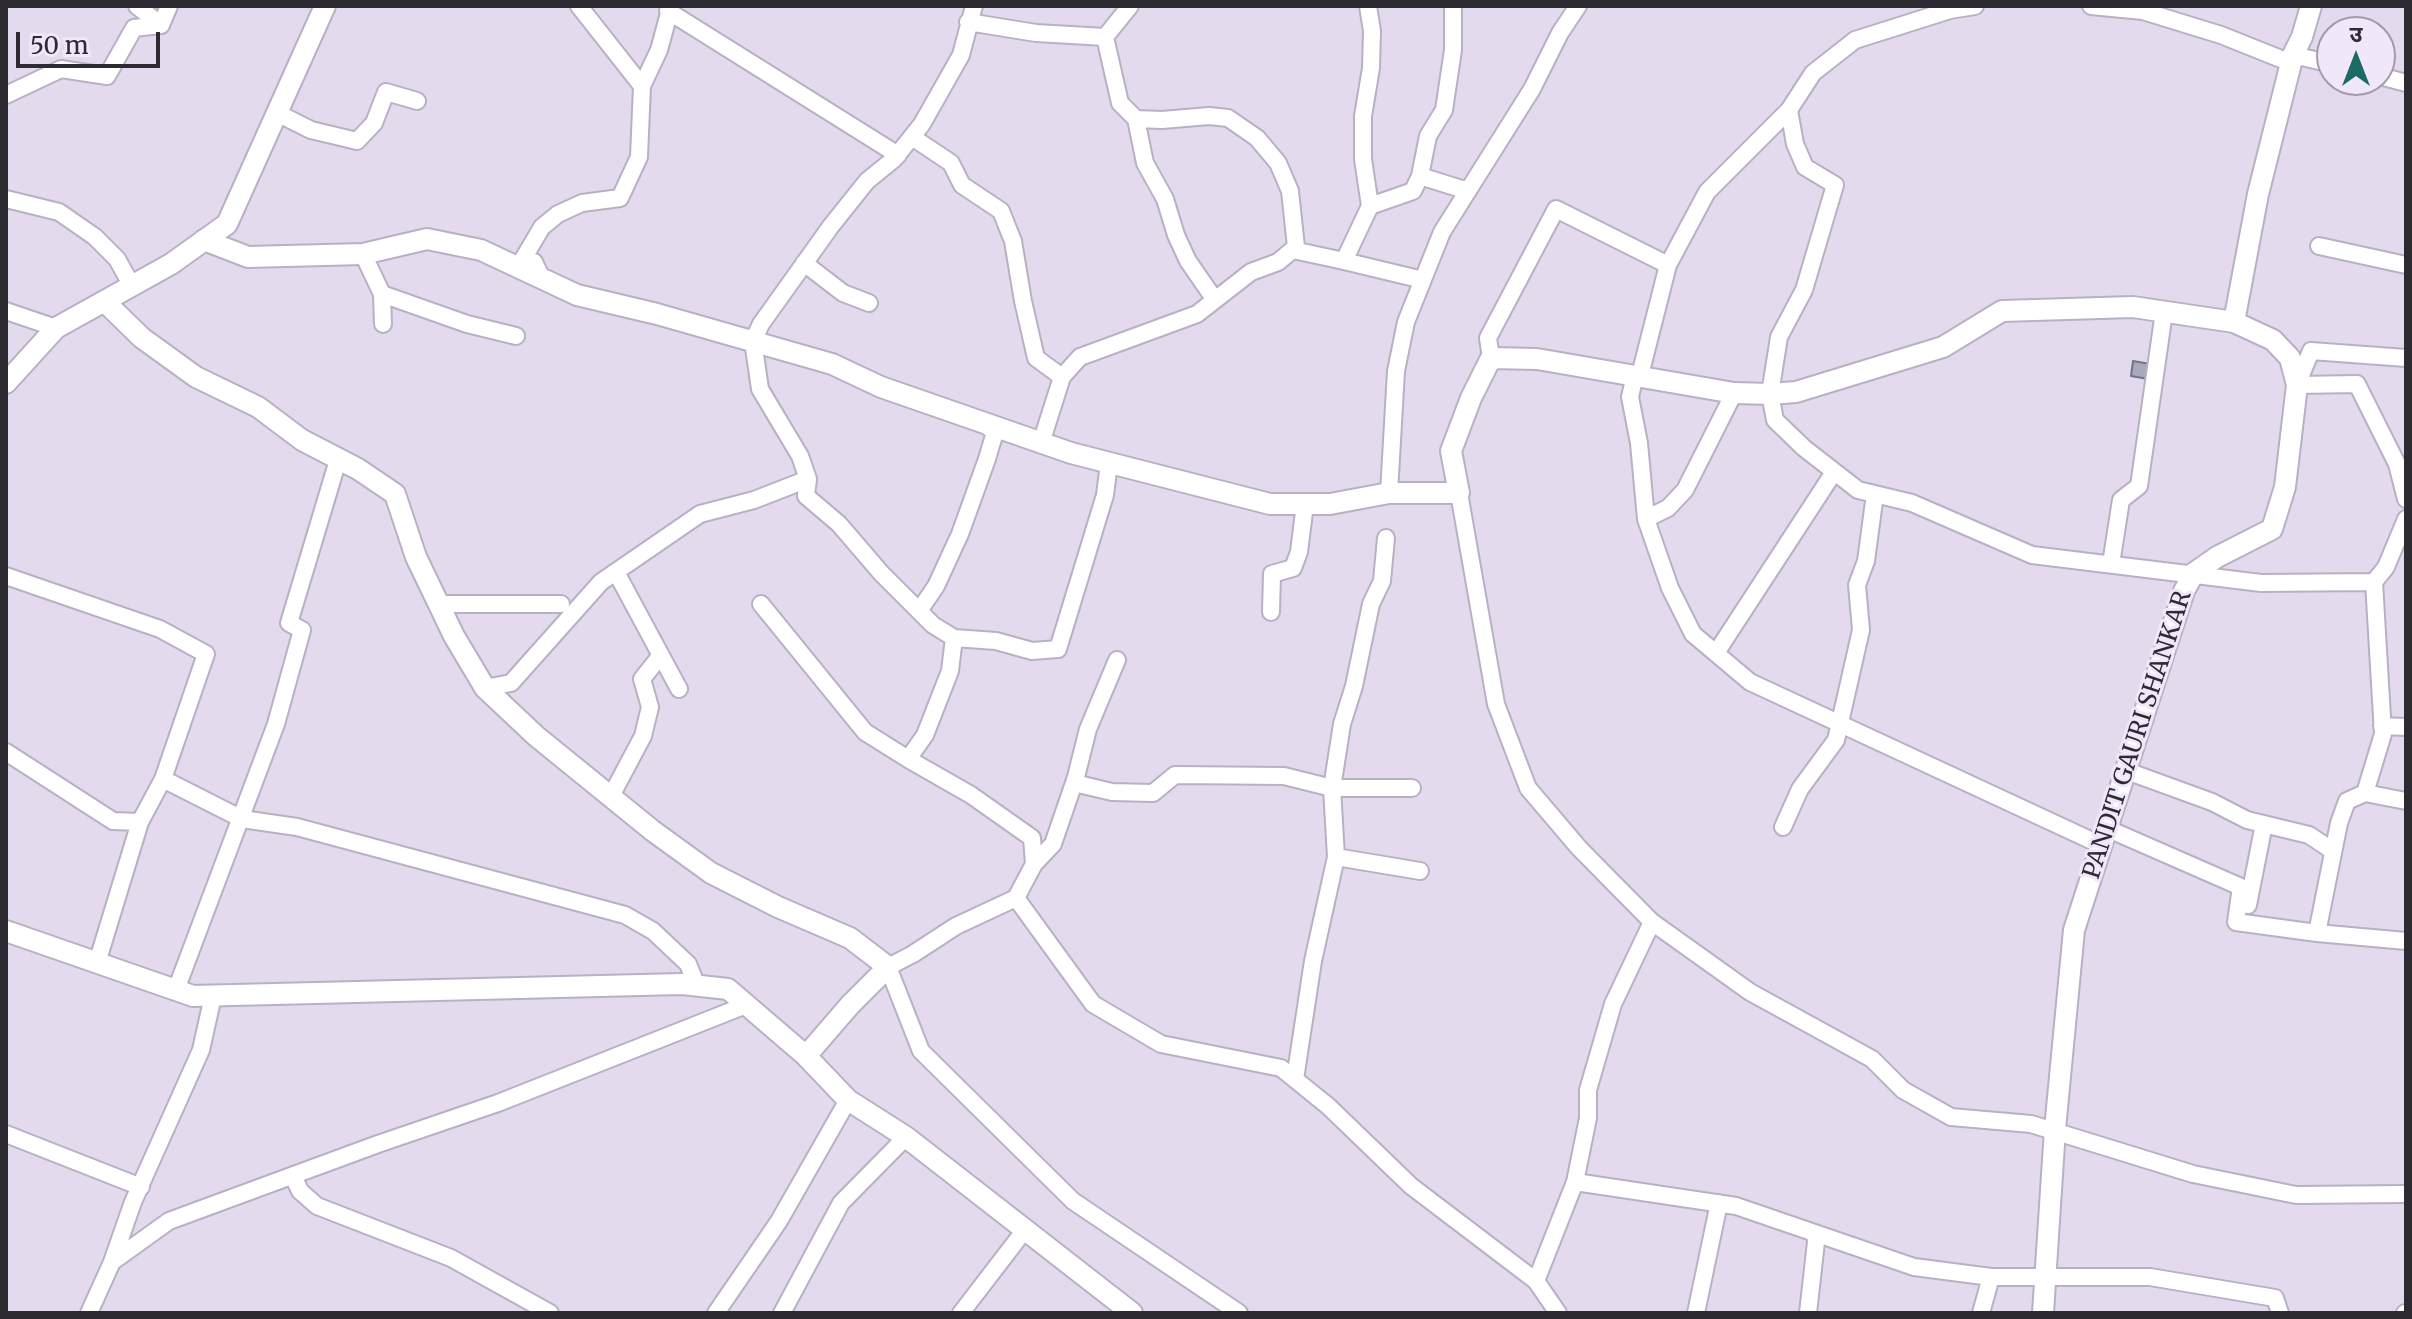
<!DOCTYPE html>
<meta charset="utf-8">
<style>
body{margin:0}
#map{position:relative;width:2412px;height:1319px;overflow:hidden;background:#e3daee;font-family:Merriweather,"Noto Sans Devanagari",serif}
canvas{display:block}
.frame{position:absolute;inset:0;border:8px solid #2d2a31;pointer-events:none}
.north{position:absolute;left:2316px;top:16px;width:80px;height:80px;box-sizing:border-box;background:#f0e7fb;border:2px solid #a29baa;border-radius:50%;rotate:0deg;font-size:22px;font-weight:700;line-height:32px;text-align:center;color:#2d2a31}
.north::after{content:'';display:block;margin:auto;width:28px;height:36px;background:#1d6966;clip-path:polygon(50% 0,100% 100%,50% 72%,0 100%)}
.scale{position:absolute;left:16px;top:32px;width:144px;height:36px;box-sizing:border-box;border:4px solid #2d2a31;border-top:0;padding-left:10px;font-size:24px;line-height:28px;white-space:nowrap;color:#2d2a31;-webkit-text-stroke:6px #f0e7fb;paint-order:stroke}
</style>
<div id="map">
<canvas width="2412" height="1319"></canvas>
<div class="frame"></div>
<div class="north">उ</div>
<div class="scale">50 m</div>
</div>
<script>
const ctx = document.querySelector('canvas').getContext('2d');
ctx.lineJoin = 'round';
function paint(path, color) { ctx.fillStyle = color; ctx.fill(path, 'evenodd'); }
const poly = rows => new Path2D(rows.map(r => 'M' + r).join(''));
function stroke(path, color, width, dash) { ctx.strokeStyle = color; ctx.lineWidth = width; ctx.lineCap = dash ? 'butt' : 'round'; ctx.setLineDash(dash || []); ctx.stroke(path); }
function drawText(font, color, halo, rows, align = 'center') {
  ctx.font = font + ' Merriweather,serif'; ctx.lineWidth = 6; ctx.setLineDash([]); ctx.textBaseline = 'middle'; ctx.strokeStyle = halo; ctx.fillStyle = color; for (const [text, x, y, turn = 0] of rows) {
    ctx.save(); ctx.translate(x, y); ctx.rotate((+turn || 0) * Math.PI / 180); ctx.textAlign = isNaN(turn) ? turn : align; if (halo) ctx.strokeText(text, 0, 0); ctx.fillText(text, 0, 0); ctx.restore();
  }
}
const building = poly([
 [2133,361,2156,365,2154,380,2131,376,2133,361]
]);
paint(building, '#a8a9bd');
stroke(building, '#737487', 2);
const minor = poly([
 [137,6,161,25],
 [1368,6,1372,31,1371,68,1363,116,1363,159,1370,206],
 [1975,6,1950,10,1855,40,1813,73,1789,110,1795,144,1805,167,1835,185,1804,290,1779,337,1770,394,1775,420,1804,448,1858,490,1912,503,2032,555,2261,583,2374,582],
 [2091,6,2143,11,2221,35,2291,63],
 [668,11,898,155],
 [968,22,1036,33,1105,37,1120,103,1136,119,1162,120,1209,116,1228,118,1257,138,1278,163,1290,191,1296,247,1278,262,1251,272,1197,314,1080,357,1062,377,1041,443],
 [1105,37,1130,6],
 [2293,55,2332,64],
 [2380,76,2406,83],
 [642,86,659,50,671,6],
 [6,95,61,69,107,76,134,28,161,25,169,6],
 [1789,110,1707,192,1668,265,1640,375,1635,375,1630,397,1639,443,1646,519,1670,588,1693,634,1750,682,2101,845],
 [277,113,311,130,357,141,374,123,386,92,417,101],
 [1136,119,1145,163,1165,199,1176,235,1188,261,1215,300],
 [912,137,951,163,962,185,1001,211,1013,241,1023,301,1036,358,1062,377],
 [1420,176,1428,136,1444,110,1453,50,1453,6],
 [6,199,59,212,95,237,117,259,132,286],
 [2319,246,2406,265],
 [1293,250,1344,261,1370,206,1413,191,1420,176,1468,191],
 [363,254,382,294,383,324],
 [1344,261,1423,280],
 [804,263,843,293,869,303],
 [542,279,534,262,523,259,542,227,558,214,582,203,620,198,639,157,642,86,579,6],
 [382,294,467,324,516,336],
 [6,311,56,328],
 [1491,358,1488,338,1556,209,1668,265],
 [2406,358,2311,351,2297,385,2357,384,2397,464,2406,499],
 [983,423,995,432,987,459,960,534,936,586,919,611,933,625,954,638,950,671,925,735,908,759,971,795,1032,838,1034,864,1016,898],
 [1389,493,1396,371,1406,322,1442,232,1532,89,1560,33,1578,6],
 [1459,493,1496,704,1528,788,1579,848,1652,922,1750,992,1872,1059,1903,1090,1951,1117,2031,1124,2193,1174,2296,1195,2406,1194],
 [1646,519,1668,508,1685,490,1734,393],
 [1386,538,1382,581,1371,604,1354,686,1342,724,1332,788,1412,788],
 [2111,564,2121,500,2139,486,2164,312],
 [616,572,679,689],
 [6,576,160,629,206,654,163,779,140,822,97,963],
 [438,604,561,604],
 [761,604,865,732,908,759],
 [919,611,881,573,839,524,806,496,808,479,800,456,760,389,753,341,761,324,831,226,867,181,894,159,922,124,961,55,974,6],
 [1271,612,1272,574,1293,568,1299,552,1305,504],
 [954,638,996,641,1032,651,1058,649,1105,495,1109,463],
 [1716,653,1834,472],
 [485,688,511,683,601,582,700,514,754,500,808,479],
 [2382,726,2406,727],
 [6,752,113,821,140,822],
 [2124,770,2212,802,2247,820,2309,835,2333,851],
 [163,779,242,819,297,827,625,915,653,931,688,964,697,986],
 [1074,783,1112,792,1153,793,1175,775,1284,776,1332,788,1336,857],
 [2365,793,2406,801],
 [610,798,643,736,650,707,642,679,661,655],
 [1783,827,1800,789,1836,740,1861,630,1857,585,1866,561,1875,494],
 [2106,828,2241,887,2236,922,2317,933,2406,941],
 [1034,864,1053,844,1076,777,1088,729,1117,660],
 [2248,905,2264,824],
 [2317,933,2339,823,2347,801,2365,793,2383,734,2374,582,2386,567,2406,519],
 [176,990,276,724,302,630,289,623,338,460],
 [1295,1079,1313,961,1336,857,1420,871],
 [6,1134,141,1187],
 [293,1176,300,1191,317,1206,451,1258,550,1313],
 [1575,1182,1736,1206,1914,1267,1991,1277,2150,1277,2275,1298,2280,1313],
 [112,1262,133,1202,201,1050,213,996],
 [1536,1281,1575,1182,1588,1118,1588,1090,1613,1004,1652,922],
 [89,1313,112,1262,169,1221,378,1144,498,1103,746,1005],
 [716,1313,779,1221,848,1100],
 [782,1313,841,1203,906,1137],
 [961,1313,1024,1231],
 [1239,1313,1073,1201,921,1051,888,967,913,954,956,926,1016,898,1093,1004,1161,1044,1281,1068,1328,1106,1411,1186,1536,1281,1558,1313],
 [1696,1313,1719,1203],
 [1808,1313,1816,1242,1815,1233],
 [1981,1313,1991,1277],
 [2405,1313,2406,1313]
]);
const tertiary = poly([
 [204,240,248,257,363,254,427,239,481,250,577,295,657,314,832,364,881,387,1071,453,1270,504,1330,504,1389,493,1459,493,1451,451,1471,398,1491,358,1537,359,1734,393,1770,394,1796,392,1943,347,2002,311,2133,307,2234,322],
 [104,301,142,338,196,377,258,407,302,440,358,469,395,494,416,557,454,636,485,688,536,736,653,831,711,873,778,907,850,938,888,967,850,1005,806,1056,848,1100,906,1137,1132,1313],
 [6,383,56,328,171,264,227,224,325,6],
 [6,931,193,996,682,984,728,989,806,1056],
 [2043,1313,2055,1129,2074,930,2184,591,2194,573,2217,557,2272,529,2285,487,2297,385,2290,358,2273,340,2234,322,2258,194,2293,55,2302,37,2311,6]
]);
stroke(minor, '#b9b0c4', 20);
stroke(tertiary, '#b9b0c4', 24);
stroke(minor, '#fff', 16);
stroke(tertiary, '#fff', 20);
drawText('24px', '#2d2a31', '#f0e7fb', [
 ["PANDIT GAURI SHANKAR",2138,735,-72]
]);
</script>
